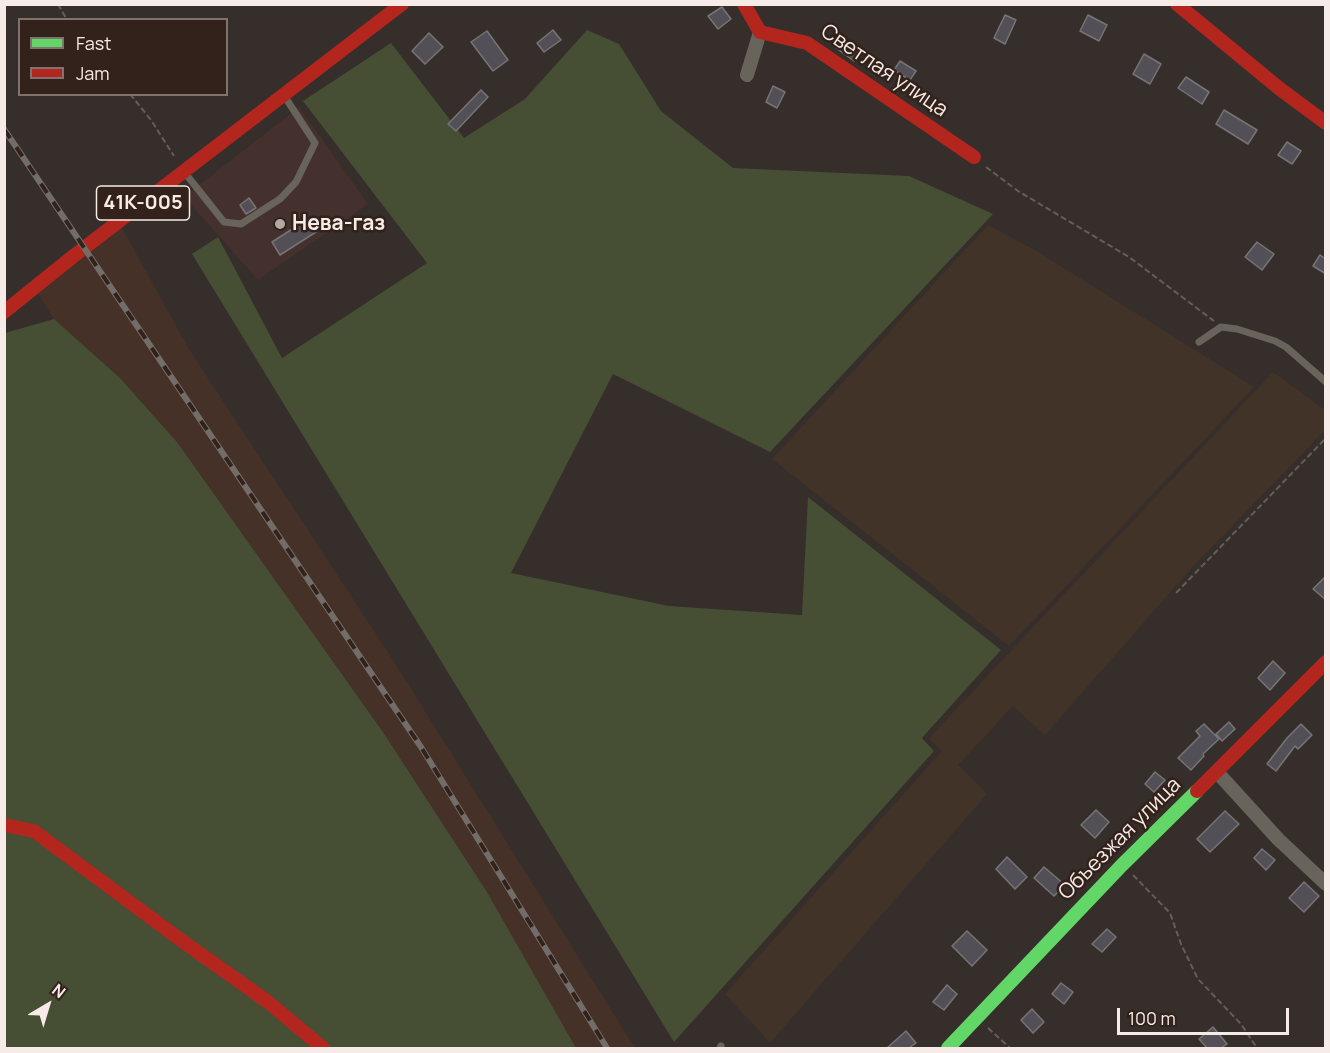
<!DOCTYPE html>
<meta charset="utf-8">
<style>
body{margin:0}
#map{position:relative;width:1330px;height:1053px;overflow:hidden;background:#362e2a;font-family:Manrope,sans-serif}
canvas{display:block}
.frame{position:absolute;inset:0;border:6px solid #f6ebe6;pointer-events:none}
.legend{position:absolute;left:18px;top:18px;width:210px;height:78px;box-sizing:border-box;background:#32221b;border:2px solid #80726c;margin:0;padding:8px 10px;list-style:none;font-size:18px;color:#f6ebe6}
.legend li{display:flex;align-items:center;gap:12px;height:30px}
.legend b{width:30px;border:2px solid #80726c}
.north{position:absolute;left:18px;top:975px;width:60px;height:60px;-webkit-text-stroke:4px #32221b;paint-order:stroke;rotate:38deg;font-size:16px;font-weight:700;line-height:24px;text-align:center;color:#f6ebe6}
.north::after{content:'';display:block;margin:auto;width:21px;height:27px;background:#f6ebe6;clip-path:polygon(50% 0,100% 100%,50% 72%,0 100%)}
.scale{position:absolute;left:1117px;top:1008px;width:172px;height:27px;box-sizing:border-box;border:3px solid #f6ebe6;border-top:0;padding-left:8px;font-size:18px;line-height:21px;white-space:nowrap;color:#f6ebe6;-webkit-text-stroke:4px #32221b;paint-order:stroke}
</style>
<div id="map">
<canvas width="1330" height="1053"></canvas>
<div class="frame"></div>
<ul class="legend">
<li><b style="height:8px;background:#63d668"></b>Fast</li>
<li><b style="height:8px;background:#b3261e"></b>Jam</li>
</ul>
<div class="north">N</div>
<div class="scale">100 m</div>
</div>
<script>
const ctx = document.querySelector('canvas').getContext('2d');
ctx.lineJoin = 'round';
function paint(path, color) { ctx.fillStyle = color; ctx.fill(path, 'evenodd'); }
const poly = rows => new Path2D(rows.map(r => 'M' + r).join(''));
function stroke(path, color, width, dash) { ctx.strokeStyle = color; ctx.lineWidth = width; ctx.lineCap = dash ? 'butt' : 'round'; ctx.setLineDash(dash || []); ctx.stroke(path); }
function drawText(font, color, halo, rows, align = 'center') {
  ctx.font = font + ' Manrope,sans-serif'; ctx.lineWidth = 5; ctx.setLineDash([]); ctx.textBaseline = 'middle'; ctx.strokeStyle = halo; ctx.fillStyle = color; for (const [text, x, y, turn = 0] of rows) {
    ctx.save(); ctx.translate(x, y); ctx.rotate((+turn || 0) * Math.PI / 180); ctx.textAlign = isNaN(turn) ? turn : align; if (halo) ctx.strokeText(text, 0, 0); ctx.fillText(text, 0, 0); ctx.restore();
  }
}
paint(poly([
 [299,107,368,204,258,280,184,197]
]), '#44312e');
paint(poly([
 [988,225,1035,250,1254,387,1009,646,772,459],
 [1273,372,1325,410,1325,430,1189,571,1045,735,1013,706,958,765,987,794,770,1043,725,994,942,751,929,738]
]), '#423329');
paint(poly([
 [116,217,189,349,393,660,635,1048,576,1048,487,892,383,732,177,442,120,378,54,319,34,288]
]), '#453127');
paint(poly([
 [587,30,619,44,661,111,733,168,909,176,993,214,770,452,613,374,511,573,669,606,802,615,808,497,1001,650,922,738,934,751,674,1042,192,254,218,237,282,358,427,263,303,101,391,43,464,138,525,99],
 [54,319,120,378,177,442,383,732,487,892,576,1048,5,1048,5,333]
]), '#464e34');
const building = poly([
 [722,7,731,19,718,29,708,16,722,7],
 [1005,15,1016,20,1005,44,994,38,1005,15],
 [1088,15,1107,25,1099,41,1080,31,1088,15],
 [553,30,561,40,544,52,537,43,553,30],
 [487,31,508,60,493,71,471,42,487,31],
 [429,33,443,47,425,64,412,51,429,33],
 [843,39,860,53,854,61,836,48,843,39],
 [1144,54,1161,64,1150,84,1133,74,1144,54],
 [900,61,916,71,910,80,894,70,900,61],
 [1186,77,1209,92,1202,104,1178,88,1186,77],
 [773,86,785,92,777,108,766,102,773,86],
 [481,90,488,97,456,131,448,124,481,90],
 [1224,110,1257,130,1248,144,1216,124,1224,110],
 [1287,142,1301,151,1292,164,1278,155,1287,142],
 [249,198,256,208,246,214,240,205,249,198],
 [308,219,316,232,280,255,272,242,308,219],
 [1257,242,1274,254,1262,270,1245,257,1257,242],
 [1320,255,1326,259,1326,274,1313,266,1320,255],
 [1326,576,1326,600,1313,589,1326,576],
 [1273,661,1285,673,1270,690,1258,678,1273,661],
 [1229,722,1235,729,1222,741,1216,734,1229,722],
 [1204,724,1219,739,1203,754,1204,756,1191,770,1178,758,1200,736,1196,731,1204,724],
 [1301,724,1312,735,1298,749,1295,746,1276,771,1267,764,1287,738,1301,724],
 [1155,772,1165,780,1154,792,1145,784,1155,772],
 [1096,810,1109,822,1095,838,1081,825,1096,810],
 [1225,811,1239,824,1210,852,1197,839,1225,811],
 [1262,849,1275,860,1266,870,1254,858,1262,849],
 [1007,857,1027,877,1015,889,996,869,1007,857],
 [1044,867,1065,885,1054,896,1034,878,1044,867],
 [1304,882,1319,896,1304,912,1289,898,1304,882],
 [1107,929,1116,937,1102,952,1092,944,1107,929],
 [967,931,987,950,972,966,952,946,967,931],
 [1061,983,1073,992,1064,1004,1052,994,1061,983],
 [947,985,957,994,944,1010,933,1002,947,985],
 [1032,1009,1044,1022,1033,1033,1021,1020,1032,1009],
 [1213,1027,1227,1044,1221,1048,1207,1048,1199,1039,1213,1027],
 [906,1031,916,1043,909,1048,887,1048,906,1031]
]);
paint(building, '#524f57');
stroke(building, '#777475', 1.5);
stroke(poly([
 [58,4,67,20],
 [130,94,151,120,174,156],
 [986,167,1018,191,1129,257,1214,321],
 [1176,593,1326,438],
 [1133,875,1170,913,1181,944,1198,979,1241,1024,1257,1048],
 [988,1028,1010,1048]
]), '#635e59', 2, [6, 3]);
stroke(poly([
 [185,173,224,222,241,224,280,199,296,182,315,143,285,97],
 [1199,342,1221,327,1237,329,1275,341,1286,347,1326,382],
 [720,1048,721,1046]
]), '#68635b', 7);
stroke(poly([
 [747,75,760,32],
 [1217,772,1278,839,1326,884]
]), '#68635b', 14);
stroke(poly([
 [948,1048,1122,865,1197,791]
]), '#63d668', 14);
stroke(poly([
 [744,4,760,32,807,43,974,157],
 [1177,4,1280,89,1326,123],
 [4,312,71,258,402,4],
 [1197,791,1326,662],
 [4,825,34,831,178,938,268,1002,323,1048]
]), '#b3261e', 14);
const rail = poly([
 [4,129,421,747,607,1048]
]);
stroke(rail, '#726d68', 6);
stroke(rail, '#32221b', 4, [11]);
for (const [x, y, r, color] of [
 [280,224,6,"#b3a9a4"]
]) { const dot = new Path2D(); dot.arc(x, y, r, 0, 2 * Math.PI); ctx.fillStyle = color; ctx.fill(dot); stroke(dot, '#32221b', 2); }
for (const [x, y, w] of [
 [143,203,93]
]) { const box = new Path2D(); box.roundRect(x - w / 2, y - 17, w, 34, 4.5); ctx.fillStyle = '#32221b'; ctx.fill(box); stroke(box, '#f6ebe6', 1.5); }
drawText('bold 20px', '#f6ebe6', null, [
 ["41К-005",143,203]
]);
drawText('21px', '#f6ebe6', '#32221b', [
 ["Светлая улица",884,71,34],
 ["Объезжая улица",1120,839,-45]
]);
drawText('bold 21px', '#f6ebe6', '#32221b', [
 ["Нева-газ",292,224]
], 'left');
</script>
